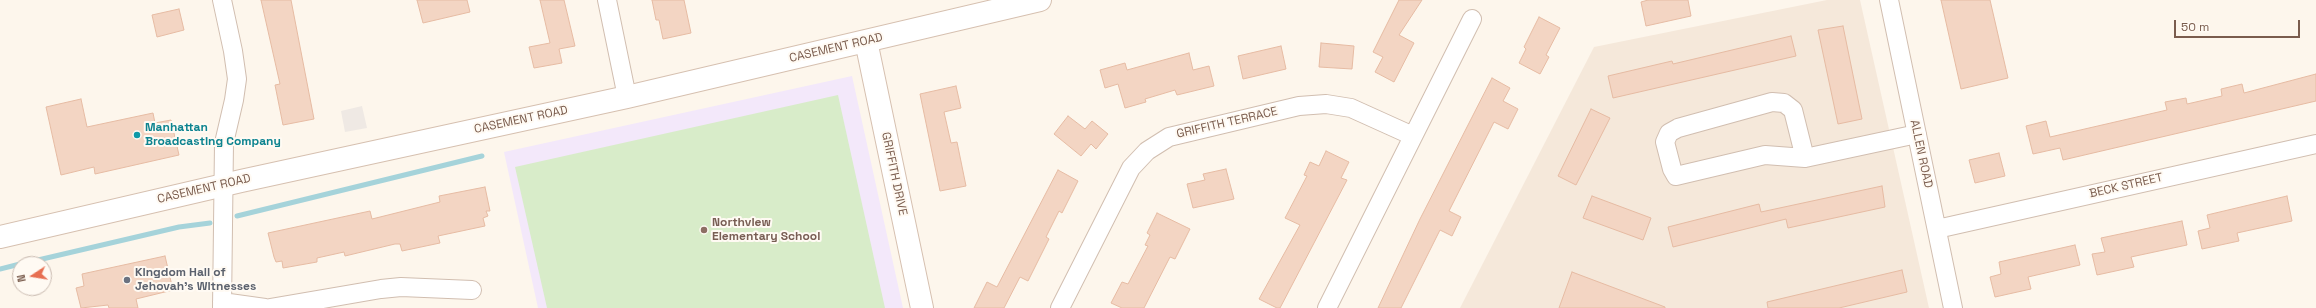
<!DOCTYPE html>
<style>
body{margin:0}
#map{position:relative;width:2316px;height:308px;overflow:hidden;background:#fdf6ec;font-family:"Space Grotesk",sans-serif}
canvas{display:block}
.north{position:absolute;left:12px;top:256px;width:40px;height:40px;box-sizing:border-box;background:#fffaf3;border:1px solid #cabbb1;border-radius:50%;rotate:258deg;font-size:11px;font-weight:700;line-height:16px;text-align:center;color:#7a5c4d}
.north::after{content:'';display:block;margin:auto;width:14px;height:18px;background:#e76f51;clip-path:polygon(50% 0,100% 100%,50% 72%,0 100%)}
.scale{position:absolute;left:2174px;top:20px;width:126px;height:18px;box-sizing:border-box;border:2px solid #7a5c4d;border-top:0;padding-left:5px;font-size:12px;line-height:14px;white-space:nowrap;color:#7a5c4d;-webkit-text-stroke:3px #fffaf3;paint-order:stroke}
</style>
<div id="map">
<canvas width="2316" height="308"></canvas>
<div class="north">N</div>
<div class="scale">50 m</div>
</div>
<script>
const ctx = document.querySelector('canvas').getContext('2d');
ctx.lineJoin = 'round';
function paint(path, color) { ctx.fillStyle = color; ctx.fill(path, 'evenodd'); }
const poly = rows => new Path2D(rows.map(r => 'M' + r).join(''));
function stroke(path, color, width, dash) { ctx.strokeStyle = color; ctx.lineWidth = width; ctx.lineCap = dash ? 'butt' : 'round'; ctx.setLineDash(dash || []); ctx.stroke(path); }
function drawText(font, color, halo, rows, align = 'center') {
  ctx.font = font + ' "Space Grotesk",sans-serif'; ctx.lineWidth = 4; ctx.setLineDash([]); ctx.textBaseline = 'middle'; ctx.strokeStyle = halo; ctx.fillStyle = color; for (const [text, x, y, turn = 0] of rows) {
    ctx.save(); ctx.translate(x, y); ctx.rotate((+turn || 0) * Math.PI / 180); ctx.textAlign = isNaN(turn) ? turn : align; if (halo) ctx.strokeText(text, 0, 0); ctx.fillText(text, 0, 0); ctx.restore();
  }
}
paint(poly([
 [1827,0,1860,0,1929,308,1460,308,1594,47]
]), '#f5e8da');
paint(poly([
 [362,106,367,128,345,132,341,111]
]), '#efe9e4');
paint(poly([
 [852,76,903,308,538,308,504,152]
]), '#f3e8fa');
paint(poly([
 [838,95,885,308,547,308,515,167]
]), '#d8ecc9');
stroke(poly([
 [237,216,482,156],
 [21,264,179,227,210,223],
 [0,269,20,264]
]), '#a5d3da', 5);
const building = poly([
 [261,0,291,0,314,119,283,125,275,85,280,84,261,0],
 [417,0,467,0,470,12,423,23,417,0],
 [540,0,564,0,575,46,559,49,562,63,534,68,529,47,550,43,540,0],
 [652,0,684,0,691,33,663,39,659,20,656,20,652,0],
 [1399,0,1422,0,1399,35,1414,43,1394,82,1375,72,1383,57,1373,52,1399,0],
 [1648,0,1688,0,1691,16,1646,26,1641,2,1648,0],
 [1941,0,1990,0,2008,78,1961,89,1941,0],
 [179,9,184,30,157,37,152,15,179,9],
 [1539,17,1560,28,1546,55,1549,57,1540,74,1519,63,1526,49,1524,47,1539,17],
 [1843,26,1862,119,1838,124,1818,30,1843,26],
 [1791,36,1796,56,1613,98,1608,76,1672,61,1673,64,1791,36],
 [1321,43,1354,46,1352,69,1319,67,1321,43],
 [1281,46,1286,69,1243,79,1238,56,1281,46],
 [1189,53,1193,70,1209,66,1214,86,1177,95,1175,90,1145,99,1146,102,1125,108,1118,84,1105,88,1100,70,1125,63,1127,70,1189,53],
 [2316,74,2316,101,2063,160,2060,148,2033,154,2026,126,2046,121,2050,137,2167,110,2165,102,2186,98,2187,104,2222,96,2221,89,2242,84,2244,93,2316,74],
 [1492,78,1510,88,1503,101,1518,109,1508,129,1494,122,1449,211,1461,217,1452,236,1440,230,1401,308,1378,308,1420,219,1492,78],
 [956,86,961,108,944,112,951,143,957,142,966,186,940,191,920,94,956,86],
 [81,99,87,127,153,113,155,123,171,120,179,155,95,174,94,167,61,175,46,107,81,99],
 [1591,109,1610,118,1576,185,1558,176,1591,109],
 [1068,116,1085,129,1092,121,1108,134,1096,149,1091,144,1081,156,1054,134,1068,116],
 [1326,151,1349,162,1341,178,1347,180,1280,308,1277,308,1259,299,1300,225,1285,218,1307,176,1304,175,1310,162,1319,166,1326,151],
 [1999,153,2005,176,1975,183,1969,160,1999,153],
 [1226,169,1234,199,1193,208,1187,184,1205,180,1203,174,1226,169],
 [1058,170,1078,181,1062,213,1059,211,1046,237,1049,239,1028,281,1020,277,1004,308,974,308,987,282,997,287,1058,170],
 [1882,186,1885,207,1788,228,1786,219,1673,247,1668,227,1759,204,1761,212,1882,186],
 [485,187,490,211,486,211,488,216,483,218,485,226,438,236,440,243,402,251,400,244,395,244,345,256,344,252,317,258,317,262,283,268,282,261,276,262,274,257,268,233,370,211,372,219,440,202,439,196,485,187],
 [1592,196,1651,218,1643,240,1583,218,1592,196],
 [2287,196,2292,221,2237,233,2239,241,2202,249,2198,231,2210,228,2207,215,2287,196],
 [1157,213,1190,229,1175,259,1170,257,1144,308,1122,308,1111,303,1122,282,1128,284,1148,246,1145,245,1150,235,1147,233,1157,213],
 [2182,221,2187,245,2131,257,2134,267,2097,275,2092,254,2105,252,2101,238,2182,221],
 [2075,245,2080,265,2028,277,2031,289,1995,297,1990,277,2001,274,1999,262,2075,245],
 [165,256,173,290,136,299,138,308,109,308,108,305,81,308,76,288,84,286,82,274,165,256],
 [1902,270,1907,292,1839,308,1768,308,1767,302,1902,270],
 [1572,272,1665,307,1665,308,1559,308,1572,272]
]);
paint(building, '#f3d5c3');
stroke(building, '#e6bba3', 1);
const street = poly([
 [222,0,233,51,237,79,234,100,224,143,222,308],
 [607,0,627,97],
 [1889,0,1953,308],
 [1805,158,1793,110,1784,103,1772,102,1678,128,1669,133,1665,142,1672,169,1676,176,1765,155,1805,158,1917,134],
 [1937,229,2316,144],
 [222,302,265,308],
 [270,308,381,289,401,287,472,290],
 [1060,308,1131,168,1147,151,1169,137,1299,106,1326,104,1351,108,1413,136],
 [1327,308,1472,19]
]);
const secondary = poly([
 [866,41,922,308],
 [0,237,241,181,627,97,1040,0]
]);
stroke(street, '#d1beb0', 20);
stroke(secondary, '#d6c0b0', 24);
stroke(street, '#fff', 18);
stroke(secondary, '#fff', 22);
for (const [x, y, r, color] of [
 [137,135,4,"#0f9aa8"],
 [704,230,4,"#8d6e63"],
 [127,280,4,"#6b7280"]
]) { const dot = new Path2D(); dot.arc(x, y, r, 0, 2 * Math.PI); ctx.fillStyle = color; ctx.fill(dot); stroke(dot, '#fffaf3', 1.5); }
drawText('12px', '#7a5c4d', '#fffaf3', [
 ["CASEMENT ROAD",836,48,-13],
 ["CASEMENT ROAD",521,120,-12],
 ["GRIFFITH TERRACE",1227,123,-13],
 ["ALLEN ROAD",1921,154,78],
 ["GRIFFITH DRIVE",894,174,78],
 ["BECK STREET",2126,186,-13],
 ["CASEMENT ROAD",204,189,-13]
]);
drawText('bold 12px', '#0d838f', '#fffaf3', [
 ["Manhattan",145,128],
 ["Broadcasting Company",145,142]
], 'left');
drawText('bold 12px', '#785e54', '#fffaf3', [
 ["Northview",712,223],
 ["Elementary School",712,237]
], 'left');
drawText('bold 12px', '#5b616d', '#fffaf3', [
 ["Kingdom Hall of",135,273],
 ["Jehovah's Witnesses",135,287]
], 'left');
</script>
